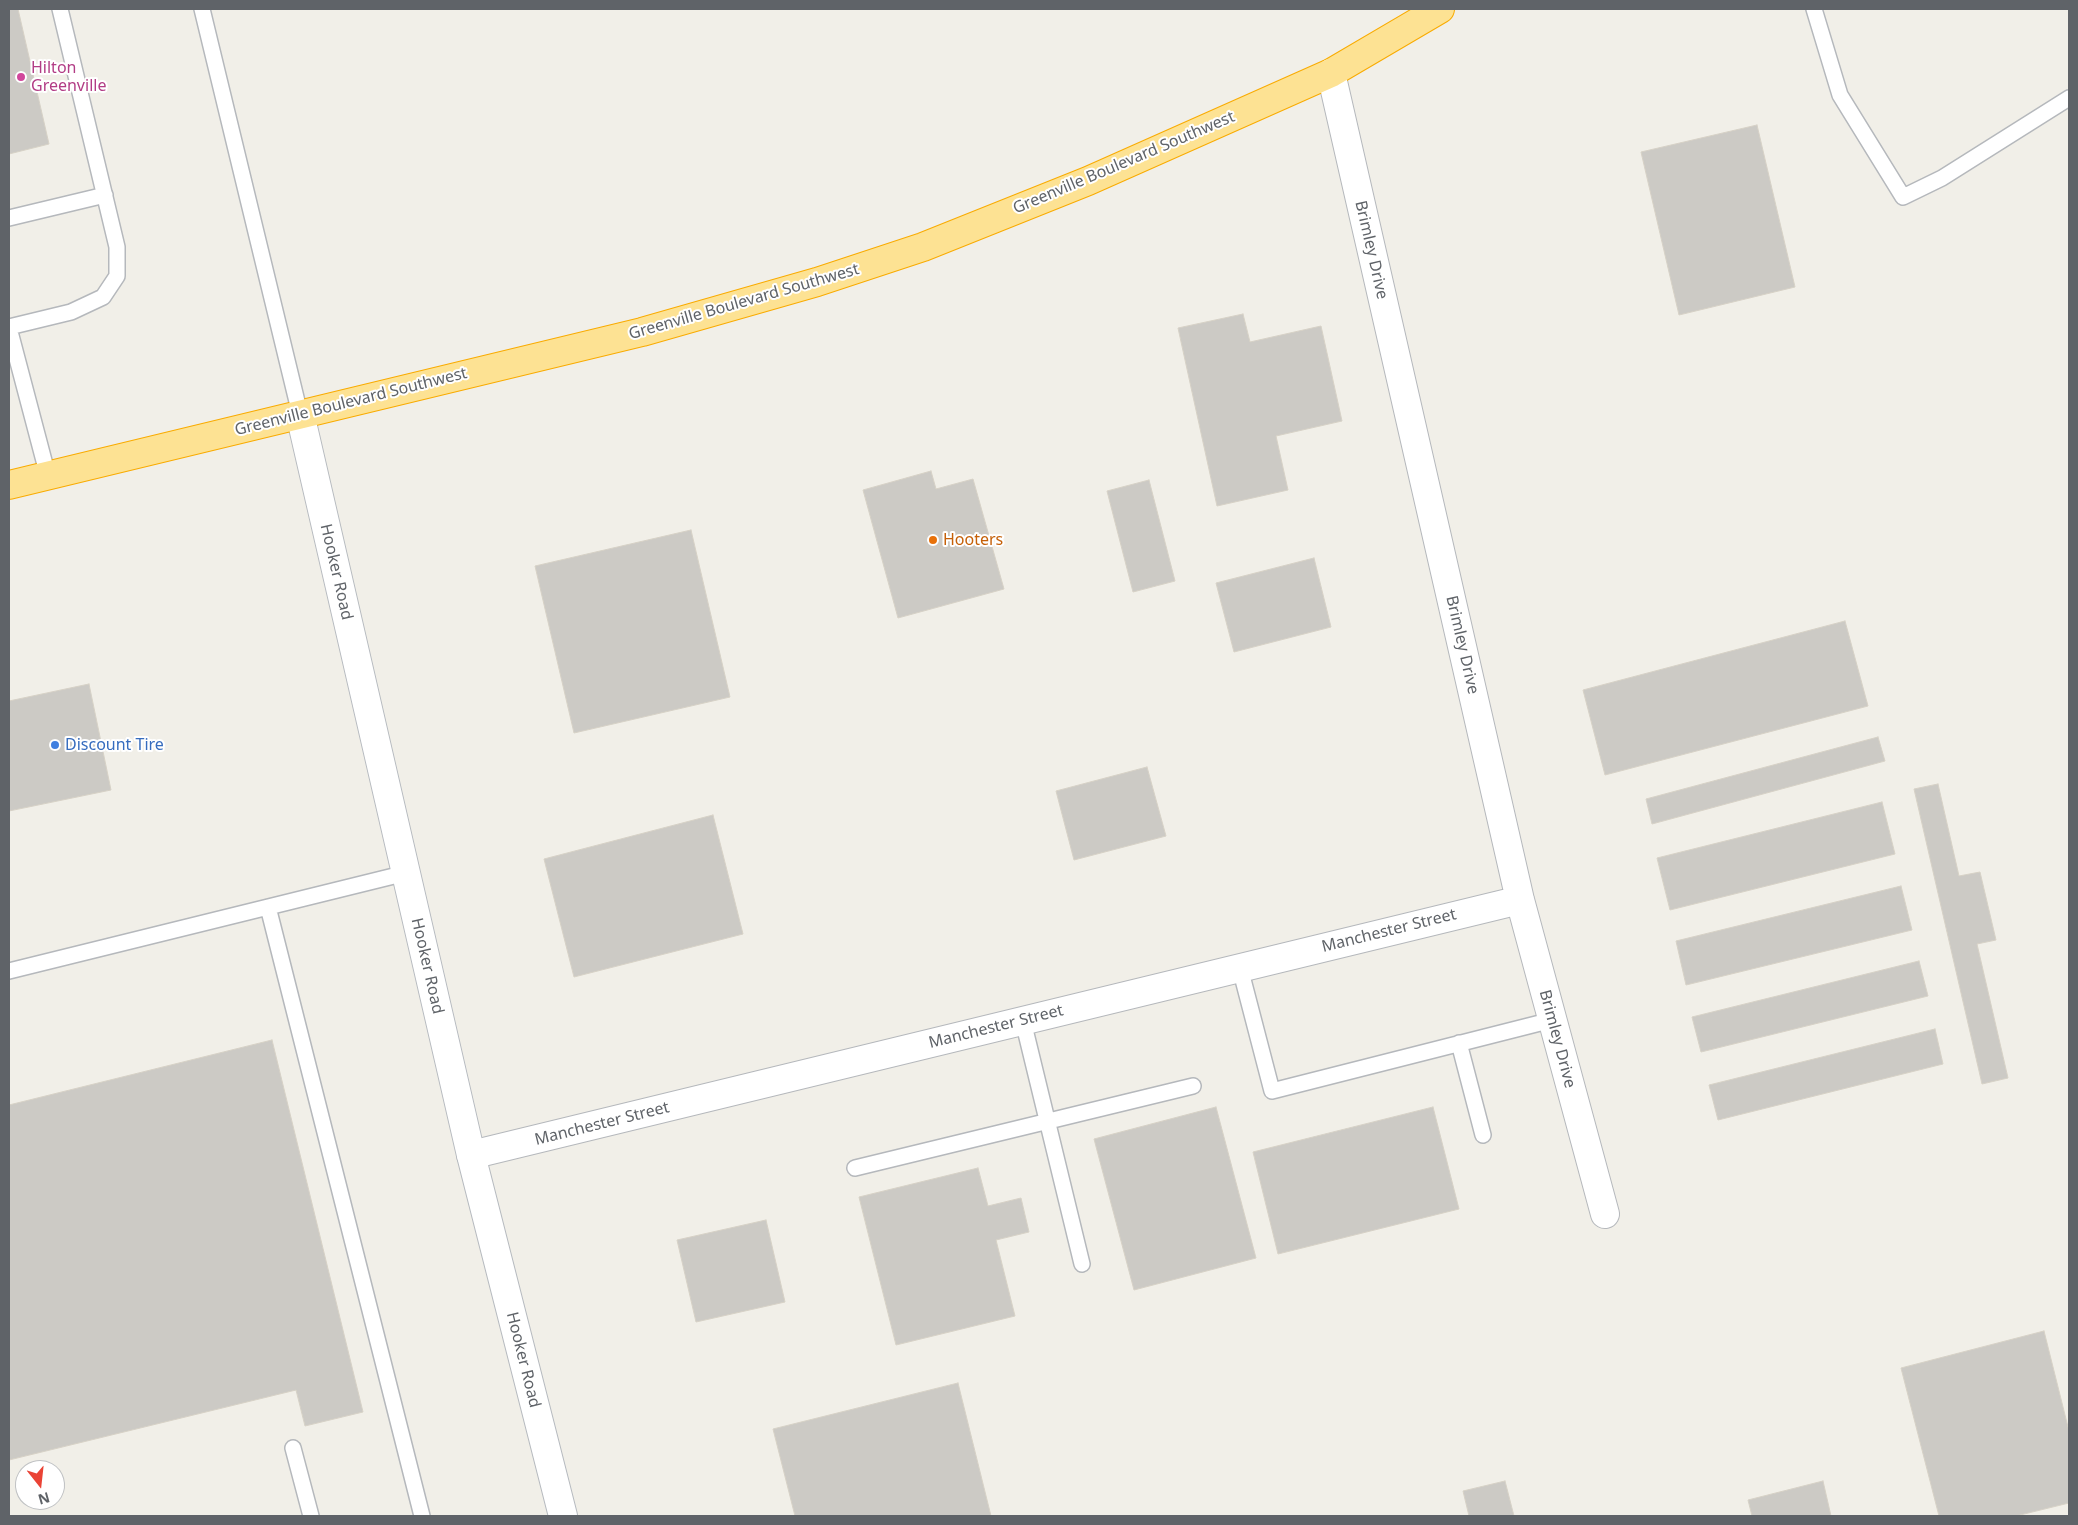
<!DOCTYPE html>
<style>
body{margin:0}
#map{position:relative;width:2078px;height:1525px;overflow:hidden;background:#f1efe8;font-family:"Noto Sans",sans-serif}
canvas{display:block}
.frame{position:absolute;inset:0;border:10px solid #5f6368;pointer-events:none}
.north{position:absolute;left:15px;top:1460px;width:50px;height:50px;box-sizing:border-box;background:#fff;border:1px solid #bfc1c3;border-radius:50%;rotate:164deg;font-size:14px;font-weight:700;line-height:20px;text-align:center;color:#5f6368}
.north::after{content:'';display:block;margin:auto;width:18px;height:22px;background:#ea4335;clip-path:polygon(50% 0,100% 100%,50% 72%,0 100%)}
</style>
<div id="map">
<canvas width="2078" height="1525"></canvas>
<div class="frame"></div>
<div class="north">N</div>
</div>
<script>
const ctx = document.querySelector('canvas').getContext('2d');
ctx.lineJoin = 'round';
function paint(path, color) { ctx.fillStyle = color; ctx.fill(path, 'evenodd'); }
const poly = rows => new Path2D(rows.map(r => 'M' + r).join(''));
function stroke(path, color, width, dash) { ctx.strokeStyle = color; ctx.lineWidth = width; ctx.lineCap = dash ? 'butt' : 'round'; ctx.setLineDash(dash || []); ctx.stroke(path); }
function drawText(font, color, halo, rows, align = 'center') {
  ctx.font = font + ' "Noto Sans",sans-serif'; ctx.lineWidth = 4; ctx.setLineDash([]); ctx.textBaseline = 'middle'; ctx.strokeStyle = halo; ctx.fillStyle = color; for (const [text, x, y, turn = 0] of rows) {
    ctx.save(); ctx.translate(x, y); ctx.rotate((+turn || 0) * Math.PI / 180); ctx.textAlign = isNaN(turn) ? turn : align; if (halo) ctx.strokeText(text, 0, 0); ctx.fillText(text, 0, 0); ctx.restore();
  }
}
const building = poly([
 [9,9,18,9,49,144,9,154,9,9],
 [1757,125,1795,287,1679,315,1641,152,1757,125],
 [1243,314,1250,342,1321,326,1342,421,1276,436,1288,490,1217,506,1178,328,1243,314],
 [931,471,936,489,973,479,1004,589,898,618,863,490,931,471],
 [1149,480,1175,581,1133,592,1107,491,1149,480],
 [691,530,730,697,574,733,535,566,691,530],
 [1314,558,1331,627,1234,652,1216,583,1314,558],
 [1845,621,1868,706,1605,775,1583,690,1845,621],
 [89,684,111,790,9,811,9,701,89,684],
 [1878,737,1885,761,1652,824,1646,799,1878,737],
 [1147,767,1166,836,1074,860,1056,791,1147,767],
 [1938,784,1959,876,1980,872,1996,940,1977,944,2008,1078,1982,1084,1914,789,1938,784],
 [1882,802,1895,854,1670,910,1657,858,1882,802],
 [713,815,743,934,574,977,544,859,713,815],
 [1901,886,1912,930,1686,985,1676,941,1901,886],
 [1919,961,1928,996,1701,1052,1692,1017,1919,961],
 [1935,1029,1943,1064,1718,1120,1709,1085,1935,1029],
 [272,1040,363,1412,305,1426,296,1390,9,1460,9,1105,272,1040],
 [1216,1107,1256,1258,1134,1290,1094,1139,1216,1107],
 [1433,1107,1459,1209,1278,1254,1253,1152,1433,1107],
 [978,1168,988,1206,1021,1198,1029,1232,996,1240,1015,1316,896,1345,859,1197,978,1168],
 [766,1220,785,1302,696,1322,677,1240,766,1220],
 [2044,1331,2069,1431,2069,1503,2016,1516,1939,1516,1901,1368,2044,1331],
 [958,1383,991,1516,795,1516,773,1429,958,1383],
 [1505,1481,1514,1516,1469,1516,1463,1491,1505,1481],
 [1823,1481,1831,1516,1752,1516,1748,1500,1823,1481]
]);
paint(building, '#cccac5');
stroke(building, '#d6d1c6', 1);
const lane = poly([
 [202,9,300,414],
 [1814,9,1840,95,1903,197,1942,178,2069,98],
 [9,218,105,195],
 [9,327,71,312,103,297,117,276,117,247,60,9],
 [9,328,48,476],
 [268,907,422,1516],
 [1240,968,1272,1091,1552,1020],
 [9,971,406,873],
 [1023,1021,1082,1264],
 [1459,1043,1483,1135],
 [855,1168,1193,1086],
 [293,1448,311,1516]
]);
const street = poly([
 [1331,73,1520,900,1605,1214],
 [471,1155,1520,900]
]);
const secondary = poly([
 [300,414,471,1155,563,1516]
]);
const highway = poly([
 [9,485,642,332,817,282,923,247,1088,181,1331,73,1440,9]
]);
stroke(lane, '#b5b8bc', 18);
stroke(street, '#b5b8bc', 30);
stroke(secondary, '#b6babf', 30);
stroke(highway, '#f9ab00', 30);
stroke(lane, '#fff', 15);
stroke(street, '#fff', 28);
stroke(secondary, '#fff', 28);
stroke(highway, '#fde293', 28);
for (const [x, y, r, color] of [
 [21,77,5,"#d1479c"],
 [933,540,5,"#e8710a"],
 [55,745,5,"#3f7fe0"]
]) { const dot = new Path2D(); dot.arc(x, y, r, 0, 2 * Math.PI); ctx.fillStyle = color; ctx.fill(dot); stroke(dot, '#fff', 2); }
drawText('16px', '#b23c85', '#fff', [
 ["Hilton",31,68],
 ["Greenville",31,86]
], 'left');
drawText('16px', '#5f6368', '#fff', [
 ["Greenville Boulevard Southwest",1124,163,-23],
 ["Brimley Drive",1371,250,77],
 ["Greenville Boulevard Southwest",744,302,-16],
 ["Greenville Boulevard Southwest",351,402,-14],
 ["Hooker Road",336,572,77],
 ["Brimley Drive",1462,645,77],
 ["Manchester Street",1389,931,-14],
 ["Hooker Road",427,966,77],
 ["Manchester Street",996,1027,-14],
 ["Brimley Drive",1557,1039,75],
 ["Manchester Street",602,1124,-14],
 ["Hooker Road",523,1360,76]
]);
drawText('16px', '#c56008', '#fff', [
 ["Hooters",943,540]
], 'left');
drawText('16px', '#366cbe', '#fff', [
 ["Discount Tire",65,745]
], 'left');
</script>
